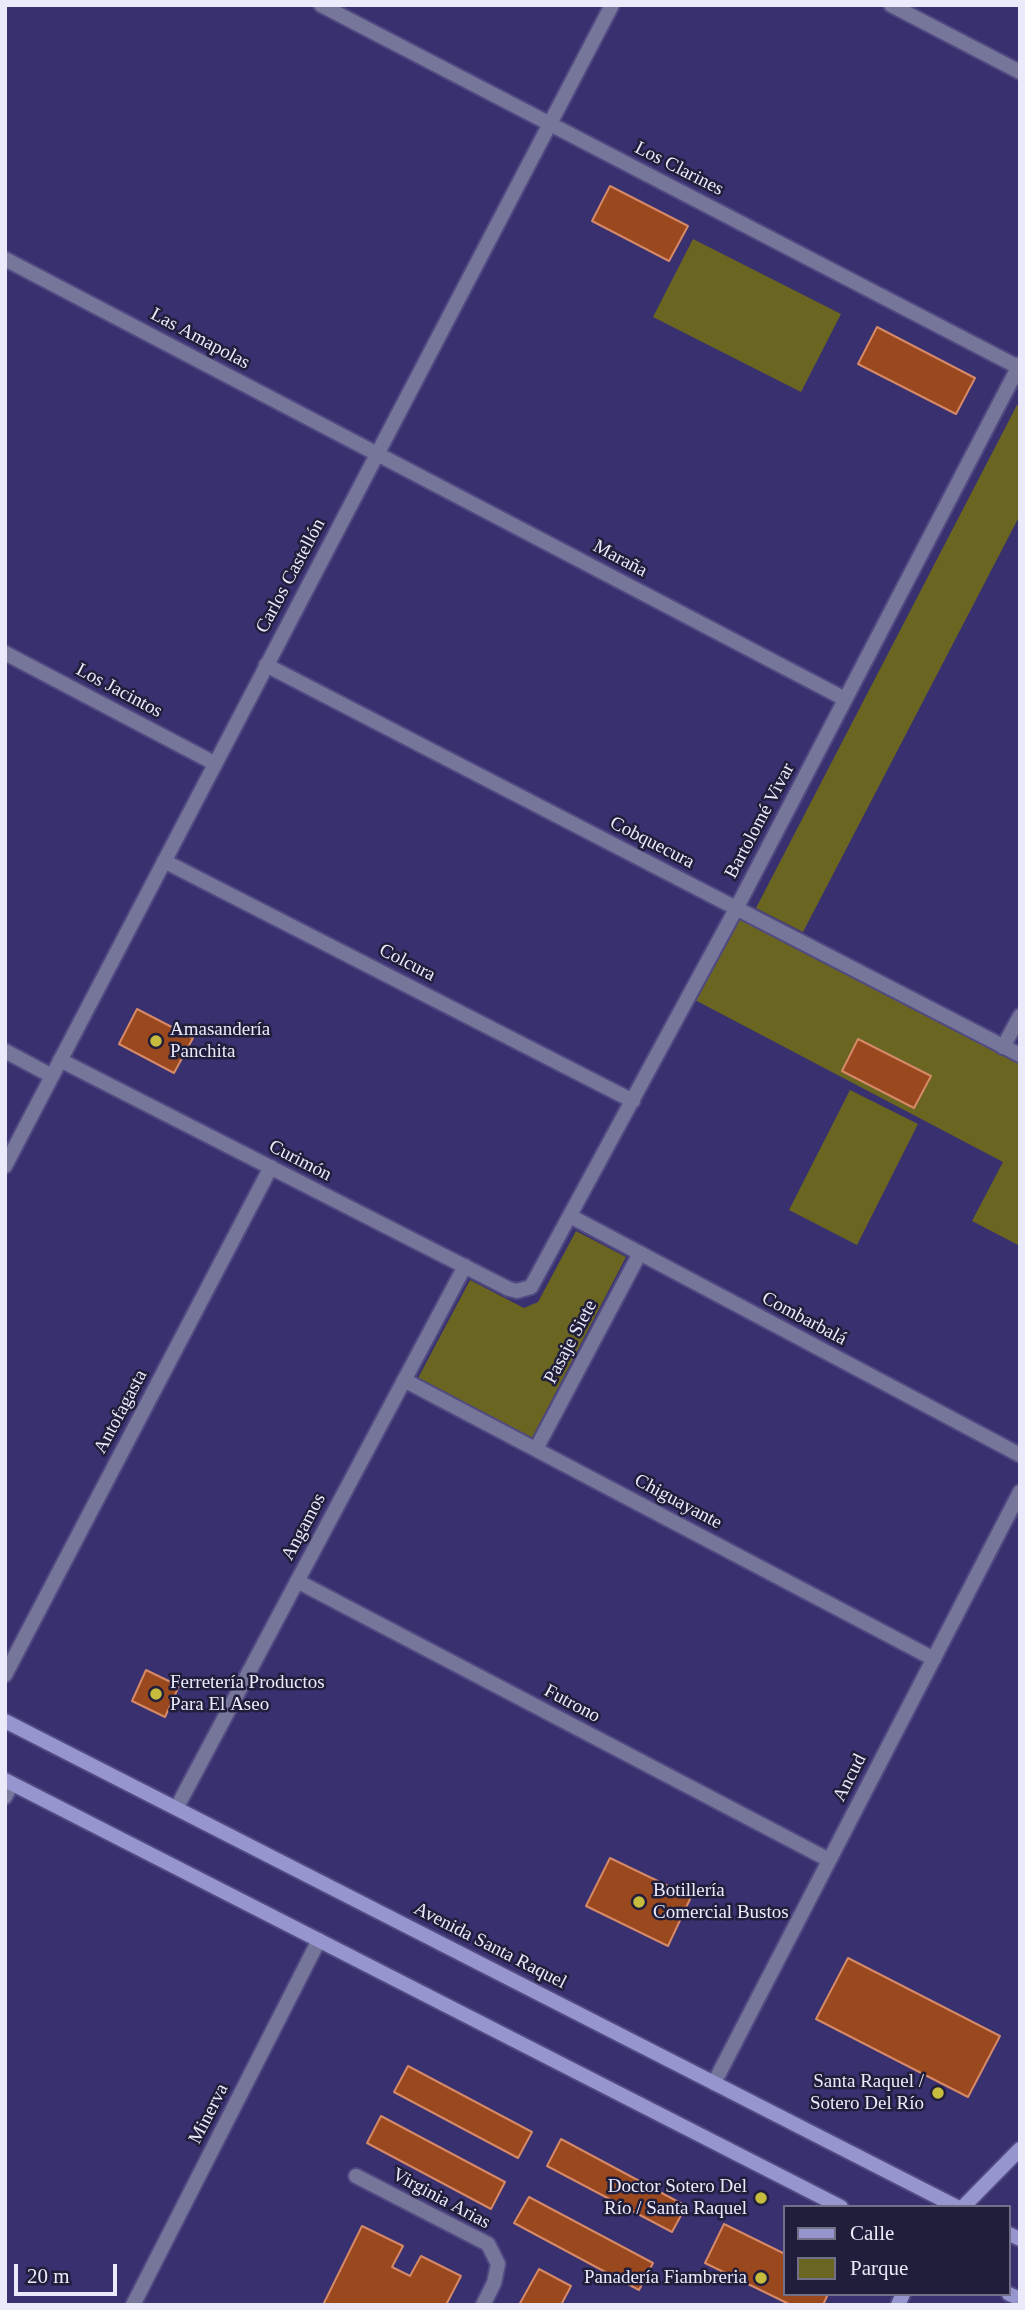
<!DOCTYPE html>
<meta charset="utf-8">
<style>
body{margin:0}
#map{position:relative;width:1025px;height:2310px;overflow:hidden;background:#38306f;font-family:Georgia,serif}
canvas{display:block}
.frame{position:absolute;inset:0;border:7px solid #eaeafa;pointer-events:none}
.legend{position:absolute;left:783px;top:2205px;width:228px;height:91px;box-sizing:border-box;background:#201e3b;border:2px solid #717087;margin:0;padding:9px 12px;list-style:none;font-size:21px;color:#eaeafa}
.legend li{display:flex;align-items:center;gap:14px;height:35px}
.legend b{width:35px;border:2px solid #717087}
.scale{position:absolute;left:14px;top:2264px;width:103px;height:32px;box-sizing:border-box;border:4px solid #eaeafa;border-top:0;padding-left:9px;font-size:21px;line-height:24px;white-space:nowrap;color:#eaeafa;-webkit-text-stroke:5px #201e3b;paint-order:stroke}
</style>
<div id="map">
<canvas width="1025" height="2310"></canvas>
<div class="frame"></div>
<ul class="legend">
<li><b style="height:9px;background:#9695ce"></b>Calle</li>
<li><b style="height:19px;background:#6a6521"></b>Parque</li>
</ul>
<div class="scale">20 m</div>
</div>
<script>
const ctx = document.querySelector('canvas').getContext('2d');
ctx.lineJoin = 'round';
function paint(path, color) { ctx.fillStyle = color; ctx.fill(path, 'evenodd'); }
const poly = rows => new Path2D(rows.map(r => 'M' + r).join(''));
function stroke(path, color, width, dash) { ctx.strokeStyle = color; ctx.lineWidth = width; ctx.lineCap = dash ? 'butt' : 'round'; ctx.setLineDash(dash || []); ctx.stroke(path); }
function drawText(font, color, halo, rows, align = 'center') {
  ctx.font = font + ' Georgia,serif'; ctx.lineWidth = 5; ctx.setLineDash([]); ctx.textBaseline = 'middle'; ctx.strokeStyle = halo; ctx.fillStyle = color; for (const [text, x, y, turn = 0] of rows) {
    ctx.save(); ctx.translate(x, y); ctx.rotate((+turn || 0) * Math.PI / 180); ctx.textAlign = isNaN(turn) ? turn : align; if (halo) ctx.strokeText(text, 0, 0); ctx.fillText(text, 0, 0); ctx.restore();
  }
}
paint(poly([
 [693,239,841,314,801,392,653,317],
 [1017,405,1020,407,1020,515,803,932,756,908],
 [741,913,1020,1059,1020,1246,972,1221,1003,1162,695,1000],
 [850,1090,918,1124,857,1245,789,1210],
 [576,1231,626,1257,531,1440,417,1380,470,1280,524,1308,538,1302]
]), '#6a6521');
const building = poly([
 [610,186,688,226,669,261,592,221,610,186],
 [877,327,975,378,956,414,858,364,877,327],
 [137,1009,193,1038,174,1073,119,1044,137,1009],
 [858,1039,931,1076,914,1108,842,1071,858,1039],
 [146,1670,179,1686,165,1717,132,1701,146,1670],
 [610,1858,691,1897,668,1946,586,1906,610,1858],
 [848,1958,1000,2036,968,2097,816,2019,848,1958],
 [408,2066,532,2132,518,2158,394,2092,408,2066],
 [381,2116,505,2182,491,2209,367,2143,381,2116],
 [561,2139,686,2206,672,2232,547,2166,561,2139],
 [529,2197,653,2263,639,2290,514,2223,529,2197],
 [724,2224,785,2254,785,2294,828,2294,823,2305,791,2305,705,2263,724,2224],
 [362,2226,403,2246,392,2267,410,2276,421,2256,461,2276,446,2305,323,2305,362,2226],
 [539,2269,571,2286,561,2305,519,2305,539,2269]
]);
paint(building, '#9a481e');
stroke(building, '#d58967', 2);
const street = poly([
 [321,5,1020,368],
 [891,5,1020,72],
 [5,259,845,699],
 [5,653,214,763],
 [266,665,1020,1055],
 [164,861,633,1101],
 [1003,1047,1020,1016],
 [5,1051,52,1076],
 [60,1060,509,1289,517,1291,531,1287,736,909,1020,364],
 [5,1166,612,5],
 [570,1216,1020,1455],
 [404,1380,934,1659],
 [536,1449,640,1253],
 [297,1581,829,1860],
 [5,1675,271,1167],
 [5,1797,12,1784],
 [177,1807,465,1266],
 [714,2083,1020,1492],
 [356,2176,488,2244,498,2264,494,2283,483,2305],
 [133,2305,319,1940]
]);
const secondary = poly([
 [5,1721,957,2207],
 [5,1780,841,2207],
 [963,2207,1020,2149],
 [1009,2234,1020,2239],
 [1009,2294,1020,2299],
 [898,2305,903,2294]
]);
stroke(street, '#514a82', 18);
stroke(secondary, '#514a82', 18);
stroke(street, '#76759a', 14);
stroke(secondary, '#9695ce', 14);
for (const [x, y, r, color] of [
 [156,1041,7,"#c6bc3d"],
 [156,1694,7,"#c6bc3d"],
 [639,1902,7,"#c6bc3d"],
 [938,2093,7,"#c6bc3d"],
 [761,2198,7,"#c6bc3d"],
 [761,2278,7,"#c6bc3d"]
]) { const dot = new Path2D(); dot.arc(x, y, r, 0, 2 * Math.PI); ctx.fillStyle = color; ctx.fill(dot); stroke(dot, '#201e3b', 2.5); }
drawText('19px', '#eaeafa', '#201e3b', [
 ["Los Clarines",679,169,27],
 ["Las Amapolas",200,339,28],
 ["Maraña",620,559,28],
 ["Carlos Castellón",291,576,-62],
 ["Los Jacintos",119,691,28],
 ["Bartolomé Vivar",760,821,-62],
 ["Cobquecura",652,843,27],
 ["Colcura",407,963,27],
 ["Curimón",300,1161,27],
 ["Combarbalá",804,1319,28],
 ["Pasaje Siete",571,1342,-62],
 ["Antofagasta",121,1412,-62],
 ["Chiguayante",678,1502,28],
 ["Angamos",304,1527,-62],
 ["Futrono",572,1704,28],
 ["Ancud",850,1778,-63],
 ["Avenida Santa Raquel",490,1946,27],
 ["Minerva",209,2114,-63],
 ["Virginia Arias",441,2199,28]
]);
drawText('19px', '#eaeafa', '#201e3b', [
 ["Amasandería",170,1030],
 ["Panchita",170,1052],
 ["Ferretería Productos",170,1683],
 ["Para El Aseo",170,1705],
 ["Botillería",653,1891],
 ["Comercial Bustos",653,1913],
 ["Santa Raquel /",924,2082,"right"],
 ["Sotero Del Río",924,2104,"right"],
 ["Doctor Sotero Del",747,2187,"right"],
 ["Río / Santa Raquel",747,2209,"right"],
 ["Panadería Fiambreria",747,2278,"right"]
], 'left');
</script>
